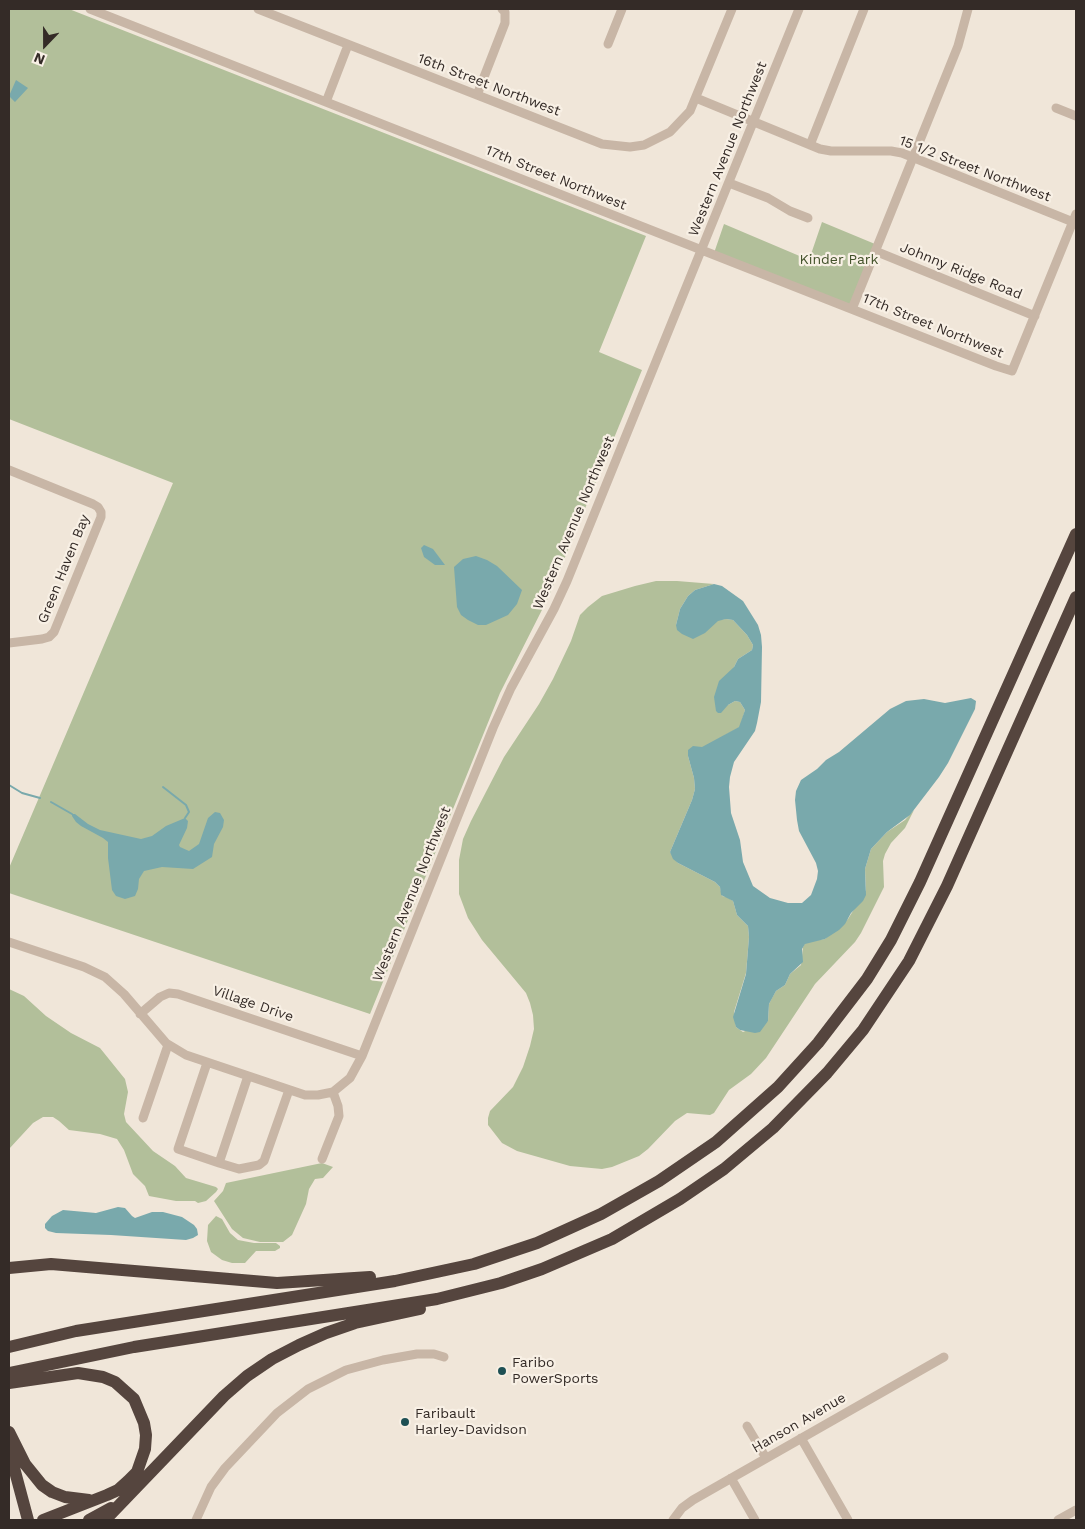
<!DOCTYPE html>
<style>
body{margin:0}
#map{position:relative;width:1085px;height:1529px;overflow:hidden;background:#f0e6d9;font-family:"Work Sans",sans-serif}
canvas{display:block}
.frame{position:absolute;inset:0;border:10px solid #342b27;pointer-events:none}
.north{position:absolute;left:20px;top:20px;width:50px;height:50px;-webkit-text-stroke:4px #f8f0e5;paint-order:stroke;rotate:202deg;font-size:14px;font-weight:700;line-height:20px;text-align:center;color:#342b27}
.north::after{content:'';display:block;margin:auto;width:18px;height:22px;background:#342b27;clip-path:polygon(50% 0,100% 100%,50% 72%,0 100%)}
</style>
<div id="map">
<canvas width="1085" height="1529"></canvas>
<div class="frame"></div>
<div class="north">N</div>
</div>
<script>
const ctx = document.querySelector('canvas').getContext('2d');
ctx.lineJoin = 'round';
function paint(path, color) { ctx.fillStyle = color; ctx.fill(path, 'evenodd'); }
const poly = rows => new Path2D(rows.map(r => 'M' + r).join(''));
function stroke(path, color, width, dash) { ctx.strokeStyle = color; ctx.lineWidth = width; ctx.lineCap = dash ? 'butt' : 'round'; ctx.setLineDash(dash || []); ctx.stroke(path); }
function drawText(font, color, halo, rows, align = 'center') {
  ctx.font = font + ' "Work Sans",sans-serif'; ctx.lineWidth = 4.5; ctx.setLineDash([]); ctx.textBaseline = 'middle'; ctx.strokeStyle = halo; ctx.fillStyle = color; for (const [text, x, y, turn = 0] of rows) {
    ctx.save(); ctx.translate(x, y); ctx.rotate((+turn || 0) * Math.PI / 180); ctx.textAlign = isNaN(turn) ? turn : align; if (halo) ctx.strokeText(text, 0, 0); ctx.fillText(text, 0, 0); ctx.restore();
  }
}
paint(poly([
 [9,9,69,9,646,236,599,352,642,370,549,596,500,693,370,1014,9,893,9,868,173,483,9,419],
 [822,222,875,244,850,305,714,253,724,224,809,260],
 [656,581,677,581,714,584,695,590,688,596,680,609,676,625,726,619,733,620,747,635,753,645,752,650,738,659,734,667,728,705,735,701,740,702,745,710,740,727,702,748,696,747,688,756,694,778,695,789,692,800,670,852,678,863,715,882,720,887,722,896,727,897,733,901,737,915,748,926,749,937,746,973,734,1012,736,1027,740,1030,743,1032,768,1021,769,1004,772,998,776,991,785,985,790,974,801,965,803,947,805,943,812,941,825,939,848,919,866,890,865,869,871,849,887,832,905,820,914,810,905,828,891,843,885,854,883,861,884,887,861,933,855,942,815,984,766,1058,751,1074,729,1090,714,1113,710,1115,687,1113,675,1121,648,1149,639,1156,612,1167,602,1169,570,1166,517,1151,502,1143,488,1125,488,1118,490,1111,513,1087,523,1067,530,1046,534,1029,533,1015,530,1003,526,993,482,940,468,918,459,894,459,860,463,839,471,821,504,757,539,704,553,679,571,641,580,615,588,607,602,596,635,586],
 [9,989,24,996,46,1016,71,1033,100,1048,125,1079,128,1092,124,1114,126,1122,153,1151,175,1166,186,1178,216,1187,218,1189,216,1192,206,1201,198,1203,195,1201,176,1201,149,1196,145,1186,133,1174,124,1150,117,1139,100,1134,69,1130,59,1121,53,1117,43,1117,33,1123,9,1149],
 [322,1163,333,1167,323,1178,315,1179,309,1189,306,1204,292,1235,283,1242,260,1242,243,1238,232,1229,214,1201,223,1191,226,1183],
 [216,1216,222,1219,230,1233,238,1240,254,1243,276,1243,280,1246,280,1248,275,1251,256,1251,245,1263,232,1263,222,1260,211,1252,207,1241,208,1225]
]), '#b2bf9a');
paint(poly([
 [16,80,28,88,15,102,9,96],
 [424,545,433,549,445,565,435,565,424,557,421,548],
 [476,556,487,560,497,566,522,590,517,604,508,615,486,625,478,625,468,620,461,615,457,607,454,567,463,559],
 [714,584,722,586,743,601,758,625,761,635,762,647,761,702,757,723,755,731,734,762,730,777,729,787,731,813,740,840,743,862,753,886,770,898,788,903,802,903,811,895,817,879,818,871,816,863,799,831,797,820,795,800,796,791,801,780,817,769,826,760,839,752,890,709,906,701,924,699,945,703,971,698,976,701,975,709,948,763,939,777,910,815,887,832,871,849,865,869,866,895,863,901,851,913,845,924,839,930,825,939,805,944,802,949,803,962,790,974,785,985,776,991,769,1004,768,1021,760,1032,755,1033,740,1030,736,1027,733,1017,746,974,749,937,748,926,737,915,733,901,721,895,720,887,715,882,678,863,673,859,670,852,692,800,695,789,694,778,688,756,688,750,693,746,702,747,739,727,745,710,740,702,735,701,728,705,721,713,718,713,716,711,714,697,719,681,734,667,738,659,752,650,753,645,747,635,733,620,726,619,718,621,705,633,693,639,682,634,677,630,676,625,680,609,688,596,695,590],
 [215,812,220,813,224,820,223,827,214,844,212,857,193,869,162,867,144,871,139,879,138,889,135,896,125,899,116,896,112,890,108,858,108,842,103,838,81,826,76,822,72,816,72,814,75,814,88,824,100,830,141,839,152,836,166,826,185,818,188,821,187,828,179,845,180,847,189,851,199,844,208,818],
 [118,1207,125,1208,132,1216,135,1218,152,1212,163,1212,182,1217,194,1225,197,1229,198,1235,193,1238,186,1240,111,1235,56,1233,48,1231,45,1228,45,1224,52,1216,63,1210,96,1213]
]), '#79a9ac');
stroke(poly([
 [9,785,22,793,40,798],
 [163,787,186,805,189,812,185,818],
 [51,802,72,814]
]), '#79a9ac', 2);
stroke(poly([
 [90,9,996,366,1012,371,1076,214],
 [258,9,602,144,630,147,644,145,670,132,690,111,732,9],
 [608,44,622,9],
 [477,95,505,23,505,12,502,9],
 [696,98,820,149,831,151,891,151,902,153,1073,222],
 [326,102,348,45],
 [1056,108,1076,116],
 [810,145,864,9],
 [729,183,768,198,790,211,808,218],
 [875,251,1035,316],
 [852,309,958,46,968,9],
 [9,470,93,504,98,507,101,512,101,517,54,632,49,637,42,639,9,643],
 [9,942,84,967,105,977,124,994,166,1043,186,1055,305,1095,318,1095,333,1092,350,1078,362,1056,493,728,511,688,554,609,567,581,799,9],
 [140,1014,160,997,169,993,178,994,362,1056],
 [207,1063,178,1149,219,1163,239,1169,259,1165,264,1161,289,1090],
 [143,1118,168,1045],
 [322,1159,339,1116,338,1106,333,1092],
 [219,1163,248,1076],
 [747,1426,766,1458],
 [801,1438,848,1520],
 [731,1478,755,1520],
 [196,1520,211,1487,225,1468,277,1413,308,1389,346,1370,383,1360,417,1354,434,1354,444,1357],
 [673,1520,682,1508,693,1500,944,1357],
 [1058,1520,1076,1510]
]), '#c8b6a6', 9);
stroke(poly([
 [9,1268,51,1264,277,1283,370,1277],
 [9,1347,76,1331,395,1281,474,1264,537,1243,601,1214,659,1181,716,1142,778,1087,818,1043,867,979,891,940,920,882,1076,534],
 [9,1373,134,1347,437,1299,501,1283,542,1269,612,1239,680,1199,724,1169,773,1128,827,1073,863,1030,909,961,947,886,1076,597],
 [9,1383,78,1373,103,1377,115,1382,134,1399,144,1423,146,1435,145,1449,137,1472,128,1481,118,1490,107,1495,43,1520],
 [9,1432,25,1464,42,1485,52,1492,65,1497,89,1500],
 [9,1449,28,1520],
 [89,1520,111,1508],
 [105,1520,224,1396,247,1376,272,1359,299,1345,326,1333,355,1323,420,1309]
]), '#55453e', 12);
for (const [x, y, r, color] of [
 [502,1371,5,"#1e5054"],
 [405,1422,5,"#1e5054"]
]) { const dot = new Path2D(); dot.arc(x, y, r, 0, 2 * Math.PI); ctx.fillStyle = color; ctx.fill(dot); stroke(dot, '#f8f0e5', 2); }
drawText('14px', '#342b27', '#f8f0e5', [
 ["16th Street Northwest",489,85,21],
 ["Western Avenue Northwest",728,149,-68],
 ["15 1/2 Street Northwest",975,169,21],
 ["17th Street Northwest",556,178,22],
 ["Johnny Ridge Road",961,271,22],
 ["17th Street Northwest",933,326,22],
 ["Western Avenue Northwest",574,523,-67],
 ["Green Haven Bay",64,569,-68],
 ["Western Avenue Northwest",412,894,-68],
 ["Village Drive",253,1004,19],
 ["Hanson Avenue",799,1423,-30]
]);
drawText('14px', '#43522b', '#f8f0e5', [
 ["Kinder Park",839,260]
]);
drawText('14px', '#342b27', '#f8f0e5', [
 ["Faribo",512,1363],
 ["PowerSports",512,1379],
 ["Faribault",415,1414],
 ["Harley-Davidson",415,1430]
], 'left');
</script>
